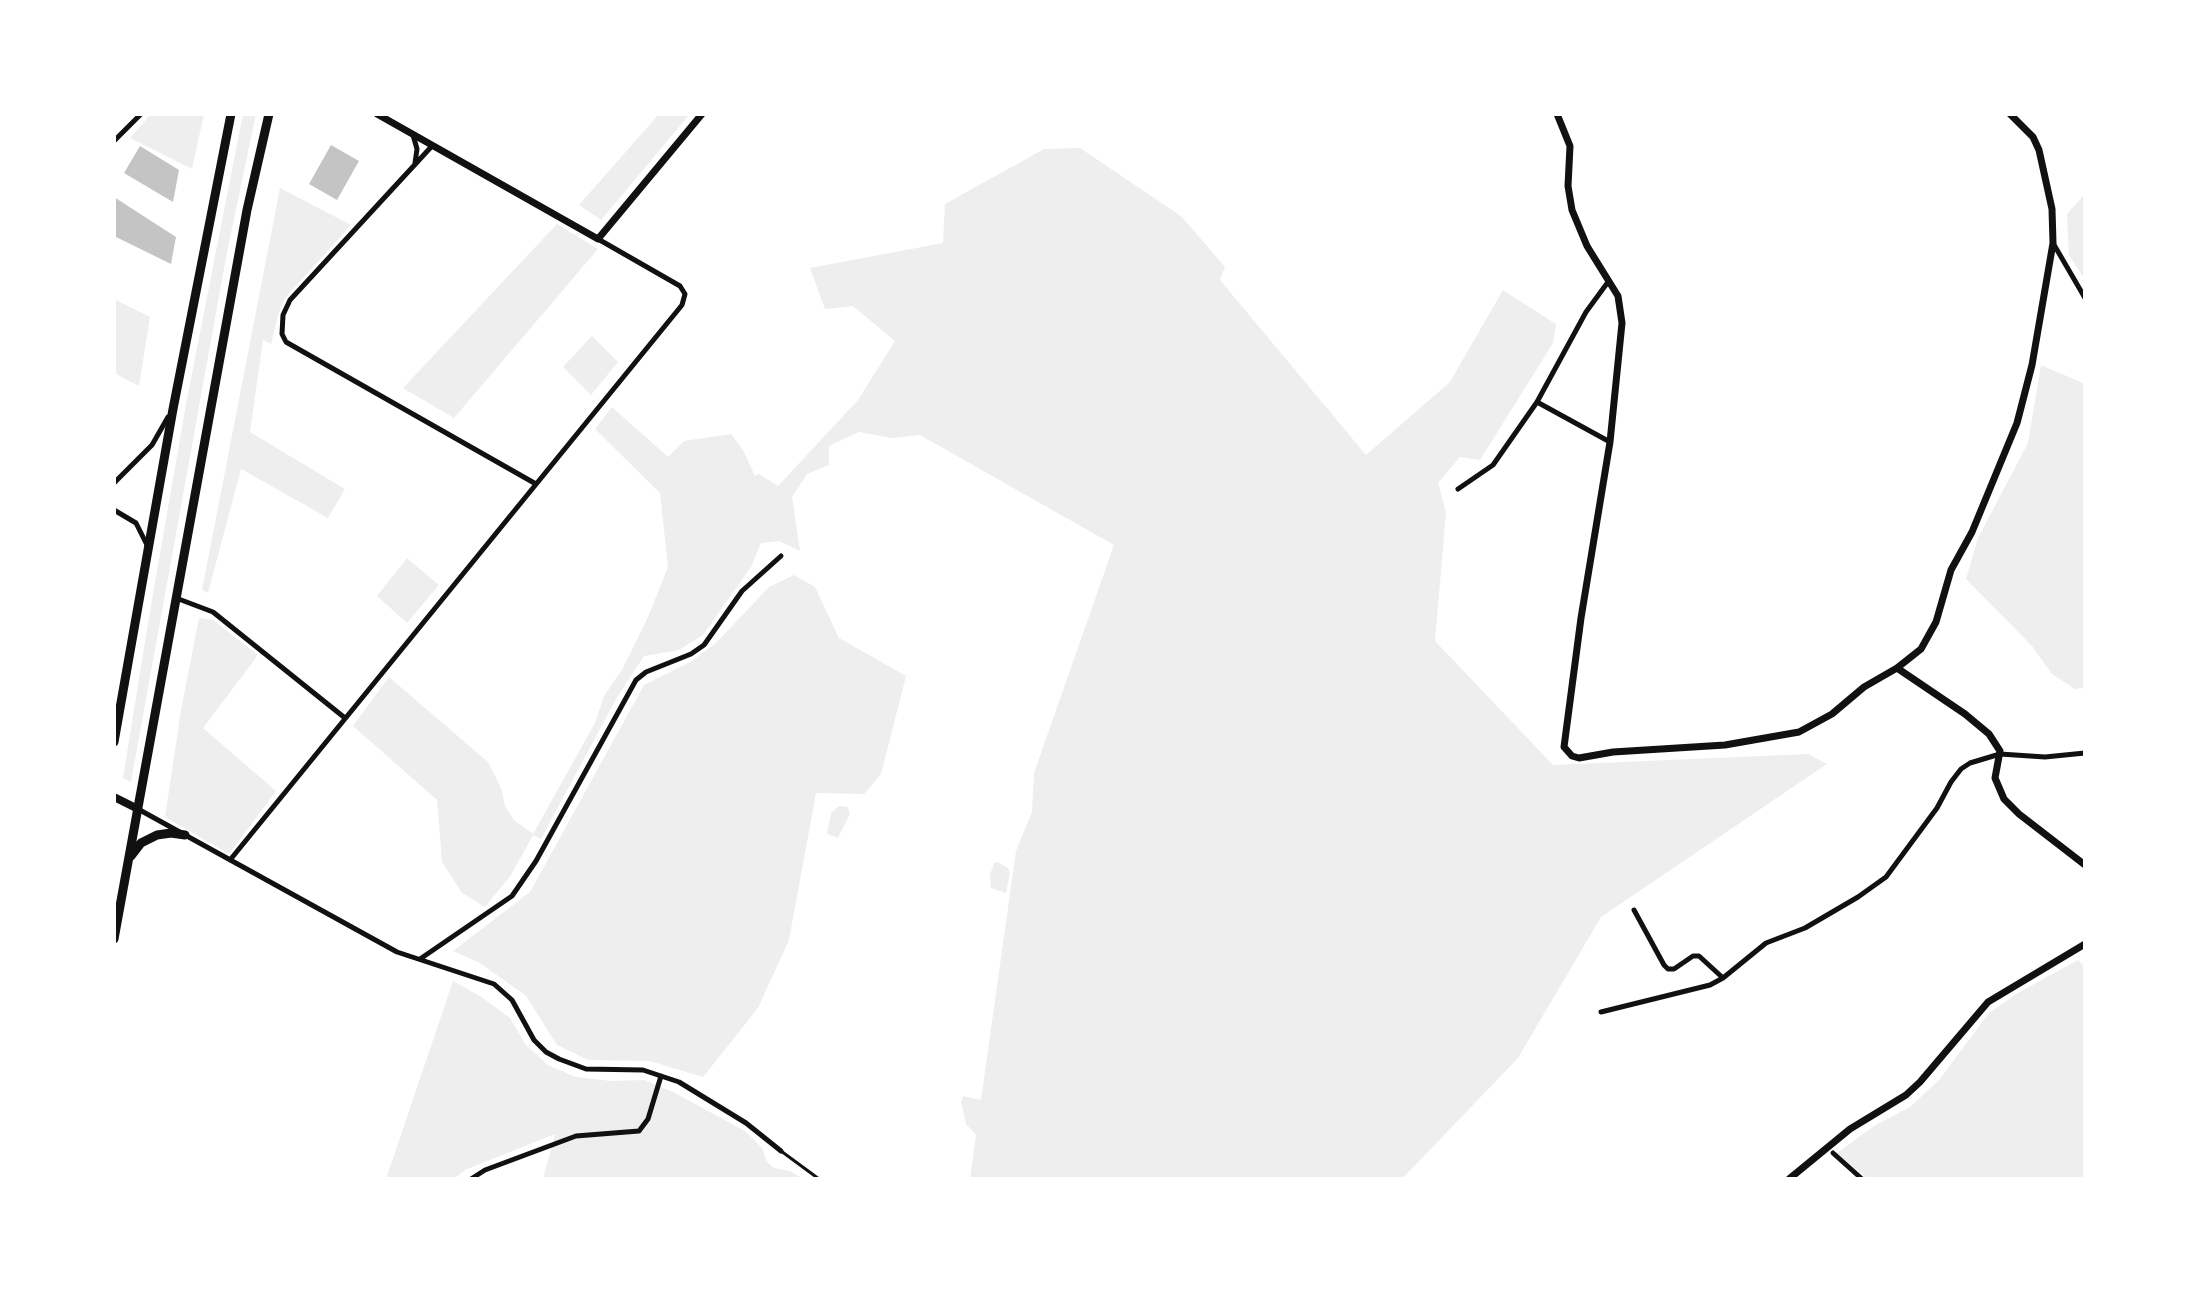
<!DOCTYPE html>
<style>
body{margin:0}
#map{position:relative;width:2199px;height:1293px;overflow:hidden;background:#fff;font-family:Ubuntu,sans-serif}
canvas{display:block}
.frame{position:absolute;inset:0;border:116px solid #fff;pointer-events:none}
</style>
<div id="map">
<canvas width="2199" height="1293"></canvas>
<div class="frame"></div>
</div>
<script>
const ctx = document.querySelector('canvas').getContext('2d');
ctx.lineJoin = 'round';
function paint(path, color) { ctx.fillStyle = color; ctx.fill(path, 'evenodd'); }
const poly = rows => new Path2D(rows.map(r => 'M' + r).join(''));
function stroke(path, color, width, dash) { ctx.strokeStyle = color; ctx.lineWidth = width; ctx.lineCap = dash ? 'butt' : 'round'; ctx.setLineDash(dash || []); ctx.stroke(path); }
paint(poly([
 [151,114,204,114,192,169,130,138],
 [243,114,256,114,227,252,131,782,123,778,148,623,186,404],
 [659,114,690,114,601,220,579,205],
 [1080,148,1181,216,1225,267,1220,280,1366,455,1450,382,1503,290,1556,324,1553,343,1480,460,1460,457,1438,483,1446,512,1435,641,1553,765,1808,754,1827,764,1601,917,1518,1058,1402,1179,970,1179,976,1135,966,1124,961,1102,963,1096,981,1100,1016,851,1032,812,1034,773,1114,545,920,435,892,438,859,432,829,446,829,465,807,474,792,497,800,551,779,541,761,543,751,567,703,635,679,650,644,656,616,699,541,839,533,835,511,875,485,907,462,893,442,862,437,800,353,726,389,677,488,762,501,788,505,806,514,820,533,834,595,723,604,696,623,668,648,617,668,567,660,493,595,429,612,407,668,457,684,441,731,434,743,450,755,476,759,474,778,486,858,400,895,341,853,306,825,309,810,268,943,243,945,204,1044,149],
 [280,188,351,225,285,298,278,315,271,344,263,340,250,432,345,489,328,518,241,469,208,593,202,590],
 [2085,194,2085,280,2069,255,2067,214],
 [557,224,598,249,454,418,403,388],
 [114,299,150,317,139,386,114,373],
 [592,336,618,362,591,395,563,367],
 [2041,365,2085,384,2085,688,2075,689,2052,674,2032,646,1966,579,1978,538,2028,443],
 [407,558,439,585,407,623,377,596],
 [794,575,815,587,839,638,906,676,881,774,864,794,816,793,789,940,758,1008,703,1077,650,1061,588,1060,557,1045,526,996,480,963,453,951,530,892,644,685,692,661,716,643,769,587],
 [199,618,213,620,258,655,203,728,276,791,229,854,165,817,181,710],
 [839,806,848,807,850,814,838,838,827,834,831,813],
 [998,862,1008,868,1010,873,1006,893,991,888,990,875,994,863],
 [2078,960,2085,967,2085,1179,1868,1179,1837,1153,1874,1126,1910,1107,1939,1080,1989,1013,2018,993],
 [453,981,480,996,510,1018,525,1044,548,1065,575,1077,611,1081,645,1080,671,1091,745,1131,762,1148,767,1162,774,1168,790,1171,803,1179,543,1179,555,1134,465,1170,454,1179,386,1179]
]), '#eee');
paint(poly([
 [331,145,359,161,337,200,309,184],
 [140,146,179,170,173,202,124,173],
 [114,197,176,237,171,264,114,236]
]), '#c4c4c4');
stroke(poly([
 [781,1151,819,1179]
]), '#111', 3);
stroke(poly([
 [413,135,417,149,415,163],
 [114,141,141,114],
 [432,146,290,300,283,315,282,334,286,342,536,484],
 [2053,243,2085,298],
 [1537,402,1610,442],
 [114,483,152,445,168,417],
 [1458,489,1493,465,1537,402,1586,312,1608,282],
 [114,510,136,523,147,545],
 [176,598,213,612,345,718],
 [138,809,397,952,494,984,512,1000,534,1040,546,1052,559,1059,586,1069,643,1070,679,1082,746,1123,781,1151],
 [230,860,682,305,685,294,680,286,598,239],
 [1634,910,1664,965,1668,969,1674,969,1693,956,1699,956,1723,978],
 [420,959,512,896,536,861,636,680,646,672,691,654,704,645,742,591,781,556],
 [1601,1012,1710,985,1723,978,1766,943,1805,928,1858,897,1886,877,1937,808,1951,782,1961,769,1970,763,2000,754,2045,757,2085,753],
 [1833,1153,1862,1179],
 [471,1179,485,1170,576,1136,639,1131,648,1119,661,1076]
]), '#111', 5);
stroke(poly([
 [377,114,598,239,702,114],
 [1557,114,1570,146,1568,186,1572,210,1587,246,1618,296,1622,323,1610,442,1581,618,1564,747,1572,756,1579,758,1613,752,1725,745,1799,732,1832,714,1864,687,1897,668,1921,649,1936,622,1951,570,1972,532,2017,423,2032,365,2053,243,2052,209,2039,150,2033,137,2010,114],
 [1897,668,1965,714,1989,734,2000,751,1995,778,2004,799,2019,814,2085,865],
 [1789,1179,1850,1129,1906,1095,1920,1082,1988,1002,2085,944]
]), '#111', 7);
stroke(poly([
 [114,797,138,809]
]), '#111', 8);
stroke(poly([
 [114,742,173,409,231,114],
 [131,856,141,843,157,835,171,833,185,835],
 [114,939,247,210,269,114]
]), '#111', 9);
</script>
